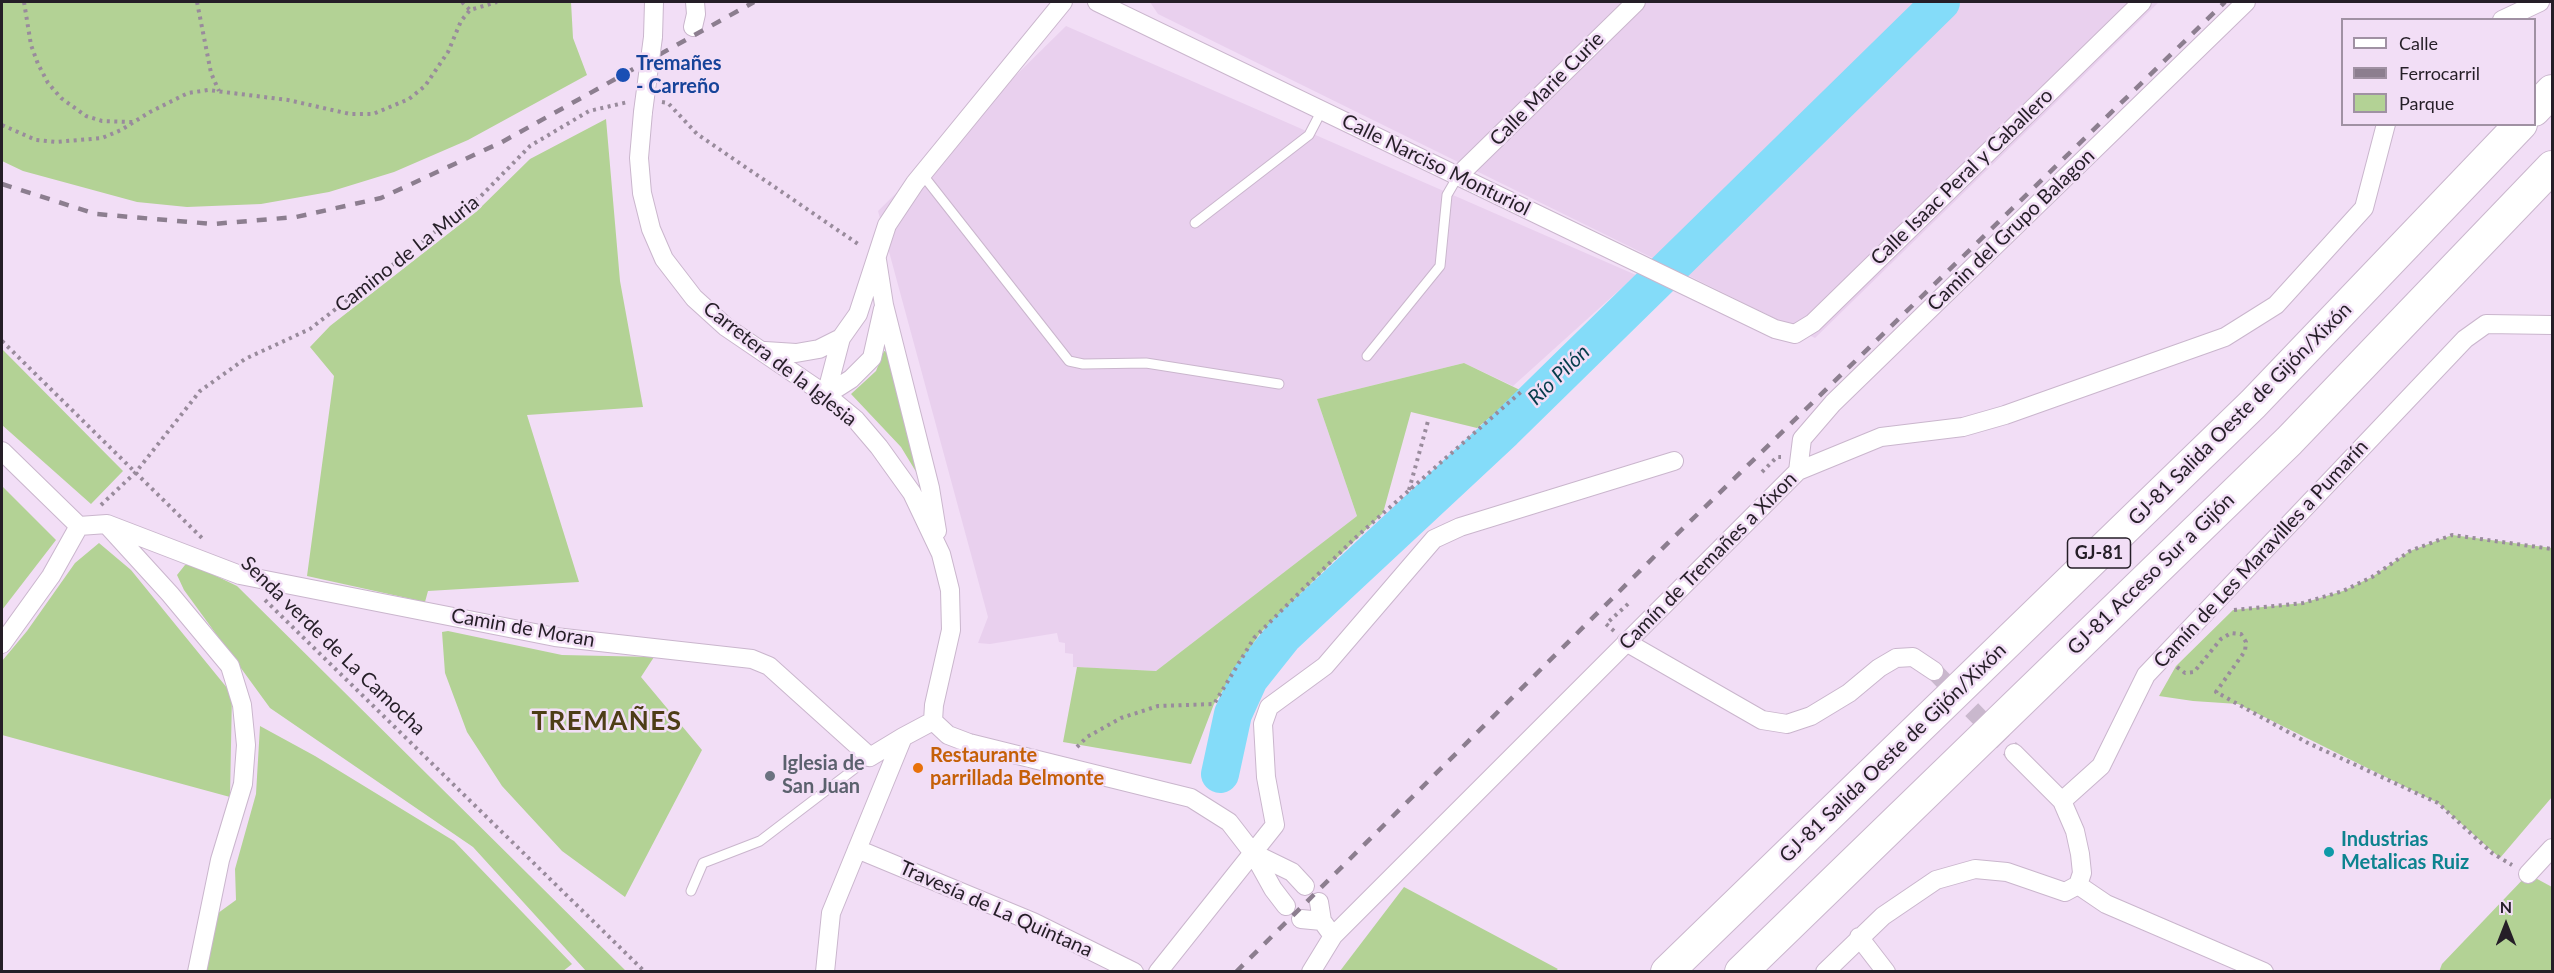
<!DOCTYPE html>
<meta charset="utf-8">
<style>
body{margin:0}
#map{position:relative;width:2554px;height:973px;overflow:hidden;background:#f2def6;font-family:Lato,sans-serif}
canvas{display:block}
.frame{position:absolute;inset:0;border:3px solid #251e27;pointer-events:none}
.legend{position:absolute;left:2341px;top:18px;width:195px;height:108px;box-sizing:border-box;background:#f2def6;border:2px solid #a091a3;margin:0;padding:8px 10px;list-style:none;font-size:18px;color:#251e27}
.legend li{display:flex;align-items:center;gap:12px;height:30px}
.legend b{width:30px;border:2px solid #a091a3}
.north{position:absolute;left:2476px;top:895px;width:60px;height:60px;-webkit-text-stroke:4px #f2def6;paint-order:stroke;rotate:0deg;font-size:16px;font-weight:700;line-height:24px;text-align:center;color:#251e27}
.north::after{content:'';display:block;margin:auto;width:21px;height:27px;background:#251e27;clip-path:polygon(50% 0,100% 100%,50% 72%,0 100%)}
</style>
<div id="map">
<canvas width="2554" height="973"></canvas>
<div class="frame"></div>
<ul class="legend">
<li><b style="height:8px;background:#fff"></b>Calle</li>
<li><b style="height:8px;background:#8c7e8f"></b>Ferrocarril</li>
<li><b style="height:16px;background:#b3d295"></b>Parque</li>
</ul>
<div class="north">N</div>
</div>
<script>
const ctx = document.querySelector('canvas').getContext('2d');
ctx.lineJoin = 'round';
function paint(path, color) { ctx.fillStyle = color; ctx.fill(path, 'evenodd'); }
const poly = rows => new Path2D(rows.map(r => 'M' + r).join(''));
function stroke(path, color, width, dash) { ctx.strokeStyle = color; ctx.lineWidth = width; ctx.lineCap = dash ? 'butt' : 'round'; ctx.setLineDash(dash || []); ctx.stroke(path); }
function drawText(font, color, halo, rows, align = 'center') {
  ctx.font = font + ' Lato,sans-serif'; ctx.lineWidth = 5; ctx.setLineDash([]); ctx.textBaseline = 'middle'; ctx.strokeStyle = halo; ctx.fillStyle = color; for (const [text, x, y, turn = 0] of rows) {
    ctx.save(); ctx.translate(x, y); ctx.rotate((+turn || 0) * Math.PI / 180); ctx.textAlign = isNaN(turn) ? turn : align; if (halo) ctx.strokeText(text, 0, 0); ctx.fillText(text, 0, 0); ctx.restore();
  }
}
paint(poly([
 [1150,2,2159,2,1815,338,1158,14],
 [1066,26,1636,275,1513,386,1464,363,1317,399,1357,516,1156,671,1073,667,1073,654,1065,653,1065,643,1059,642,1057,633,990,644,978,643,988,617,878,211]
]), '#e9d0ee');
paint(poly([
 [2,2,571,2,573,38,587,75,468,140,394,172,329,192,261,204,187,207,137,202,23,171,2,161],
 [606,119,620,281,643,407,527,415,579,582,428,591,425,602,307,576,334,376,310,347,330,326,476,212,530,159],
 [2,349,123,471,91,504,2,425],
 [884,351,887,352,918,475,901,447,851,394,876,371],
 [1464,363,1522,391,1477,428,1411,412,1383,513,1260,633,1214,704,1191,764,1063,742,1077,667,1156,671,1357,516,1317,399],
 [2,486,56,540,2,610],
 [2452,535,2552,548,2552,797,2500,858,2438,803,2238,704,2193,701,2159,696,2176,666,2233,610,2303,603,2343,591,2372,577,2410,551],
 [99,543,131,570,232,694,230,797,2,735,2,661,27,631,75,563],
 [185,565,193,565,237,586,626,971,586,971,473,847,270,708,184,590,177,575],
 [448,631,562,655,654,657,641,677,702,750,625,897,562,851,502,786,467,732,445,673,442,632],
 [260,726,315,756,454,841,572,964,562,972,203,972,214,916,236,900,235,869,256,794],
 [2528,874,2552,887,2552,971,2439,972,2442,964],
 [1404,887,1558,969,1554,972,1340,971]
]), '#b3d295');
stroke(poly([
 [1220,774,1233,714,1249,679,1284,635,1504,430,1941,2]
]), '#84dcf9', 38);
stroke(poly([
 [1934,671,2014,753]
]), '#c9b8cd', 18, [18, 9]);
const lane = poly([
 [922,174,1069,361,1083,364,1146,363,1279,384],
 [1195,223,1309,135,1322,110],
 [1367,356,1440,266,1447,195,1458,176],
 [691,891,703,863,760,841,870,757]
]);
const street = poly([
 [1097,2,1775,329,1795,334,1813,323,2142,2],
 [2502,20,2540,2],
 [693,27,696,14,695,2],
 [653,37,654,2],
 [643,112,639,158,642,193,651,229,664,259,694,298,726,327,826,395,856,420,879,447,912,493,941,554,950,590,951,630,934,705,933,721,948,735,969,743,1191,798,1229,822,1253,853,1273,889,1286,906],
 [1458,176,1636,2],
 [877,260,884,305,930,488,937,531],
 [765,351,796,353,819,349,841,338],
 [826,395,841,338,858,314,887,225,915,183,1063,2],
 [826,395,851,379,872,358,883,309],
 [2,451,79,526],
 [1798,471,1802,439,1833,403,2246,2],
 [79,526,107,524,240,575,555,637,752,659,769,666,870,757,903,737,933,721],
 [108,526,170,594,230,666,242,705,246,745,243,784,220,860,197,972],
 [1626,642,1762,720,1787,724,1811,716,1849,693,1879,668,1896,658,1913,657,1934,671],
 [2,644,51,576,79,526],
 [2062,801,2101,766,2146,675,2465,339,2486,324,2552,325],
 [857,849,1033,922,1134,972],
 [1253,853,1292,872,1305,886],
 [2528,874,2552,848],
 [2078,885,2106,904,2264,972],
 [1319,902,1322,921,1333,936],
 [1301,919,1322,921],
 [1859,937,1886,972],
 [825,972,831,913,903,737],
 [1158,972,1275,825,1266,777,1263,724,1269,707,1325,666,1434,539,1460,527,1674,461],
 [1311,972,1333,936,1798,471,1881,437,1963,427,2005,415,2225,337,2276,305,2364,208,2386,124],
 [1825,972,1883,916,1936,880,1975,869,2007,872,2065,892,2078,885,2082,873,2080,854,2075,831,2062,801,2014,753]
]);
const highway = poly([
 [2534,110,2552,91],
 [1667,972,2253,404,2521,124],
 [1741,972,2289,441,2552,167]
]);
stroke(lane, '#cab6cd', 11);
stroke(street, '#cab6cd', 20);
stroke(highway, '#cab6cd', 34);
stroke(poly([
 [24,2,31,45,38,64,48,83,61,98,86,116,102,121,133,122],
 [197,2,211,73,219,91],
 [462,2,470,10],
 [662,102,668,103,697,134,861,246],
 [2,125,36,140,56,142,102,138,121,130,150,112,188,93,208,90,288,100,350,114,373,114,409,99,425,86,448,52,461,21,470,10,497,2],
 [2,341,204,540],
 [1762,472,1777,457,1781,457],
 [1409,490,1428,421],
 [101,505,136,472,200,391,245,359,310,329,481,196,530,146,589,111,628,102],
 [265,600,645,972],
 [2234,610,2303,603,2343,591,2372,577,2410,551,2452,535,2552,549],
 [1614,631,1606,624,1629,603],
 [2177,667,2185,673,2194,672,2221,639,2231,633,2241,634,2246,642,2245,651,2216,692,2308,743,2438,803,2492,853,2512,865],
 [1077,747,1087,737,1121,718,1158,706,1214,704,1254,638,1303,589,1355,538,1522,391]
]), '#998b9c', 4, [3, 4.5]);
stroke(lane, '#fff', 9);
stroke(street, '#fff', 18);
stroke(highway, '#fff', 32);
stroke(poly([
 [2,184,96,214,213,224,296,217,381,198,502,142,754,2],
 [1236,972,1672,539,2225,2]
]), '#8c7e8f', 4.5, [10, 10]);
const streetBridge = poly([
 [643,112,653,37]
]);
stroke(streetBridge, '#cab6cd', 20, []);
stroke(streetBridge, '#fff', 18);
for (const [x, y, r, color] of [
 [623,75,8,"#1a4fb4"],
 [918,768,6,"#e8710a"],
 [770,776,6,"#6b7280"],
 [2329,852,6,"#0f9aa8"]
]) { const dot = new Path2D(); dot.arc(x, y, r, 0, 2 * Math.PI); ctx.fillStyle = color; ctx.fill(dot); stroke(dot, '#f2def6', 2); }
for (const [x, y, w] of [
 [2099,553,63]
]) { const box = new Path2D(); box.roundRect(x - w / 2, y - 15, w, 30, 4.5); ctx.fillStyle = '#f2def6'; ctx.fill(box); stroke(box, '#251e27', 1.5); }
drawText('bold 18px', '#251e27', null, [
 ["GJ-81",2099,553]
]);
drawText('bold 20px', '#164399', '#f2def6', [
 ["Tremañes",636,64],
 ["- Carreño",636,87]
], 'left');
drawText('20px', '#251e27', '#f2def6', [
 ["Calle Marie Curie",1547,89,-45],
 ["Calle Narciso Monturiol",1436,165,26],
 ["Calle Isaac Peral y Caballero",1962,177,-44],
 ["Camin del Grupo Balagon",2011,230,-44],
 ["Camino de La Muria",407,254,-38],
 ["Carretera de la Iglesia",780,364,38],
 ["GJ-81 Salida Oeste de Gijón/Xixón",2240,414,-45],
 ["Camín de Les Maravilles a Pumarín",2261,554,-47],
 ["Camín de Tremañes a Xixon",1708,561,-45],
 ["GJ-81 Acceso Sur a Gijón",2151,574,-44],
 ["Camin de Moran",523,628,10],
 ["Senda verde de La Camocha",333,646,44],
 ["GJ-81 Salida Oeste de Gijón/Xixón",1893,753,-44],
 ["Travesía de La Quintana",996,909,24]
]);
drawText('bold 20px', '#c56008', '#f2def6', [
 ["Restaurante",930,756],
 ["parrillada Belmonte",930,779]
], 'left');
drawText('bold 20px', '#5b616d', '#f2def6', [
 ["Iglesia de",782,764],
 ["San Juan",782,787]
], 'left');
drawText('bold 20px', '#0d838f', '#f2def6', [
 ["Industrias",2341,840],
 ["Metalicas Ruiz",2341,863]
], 'left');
drawText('italic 21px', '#053d4c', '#f2def6', [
 ["Río Pilón",1559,375,-44]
]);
ctx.letterSpacing = '1.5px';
drawText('bold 26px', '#4d3d16', '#f2def6', [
 ["TREMAÑES",607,722]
]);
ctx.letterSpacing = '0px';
</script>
